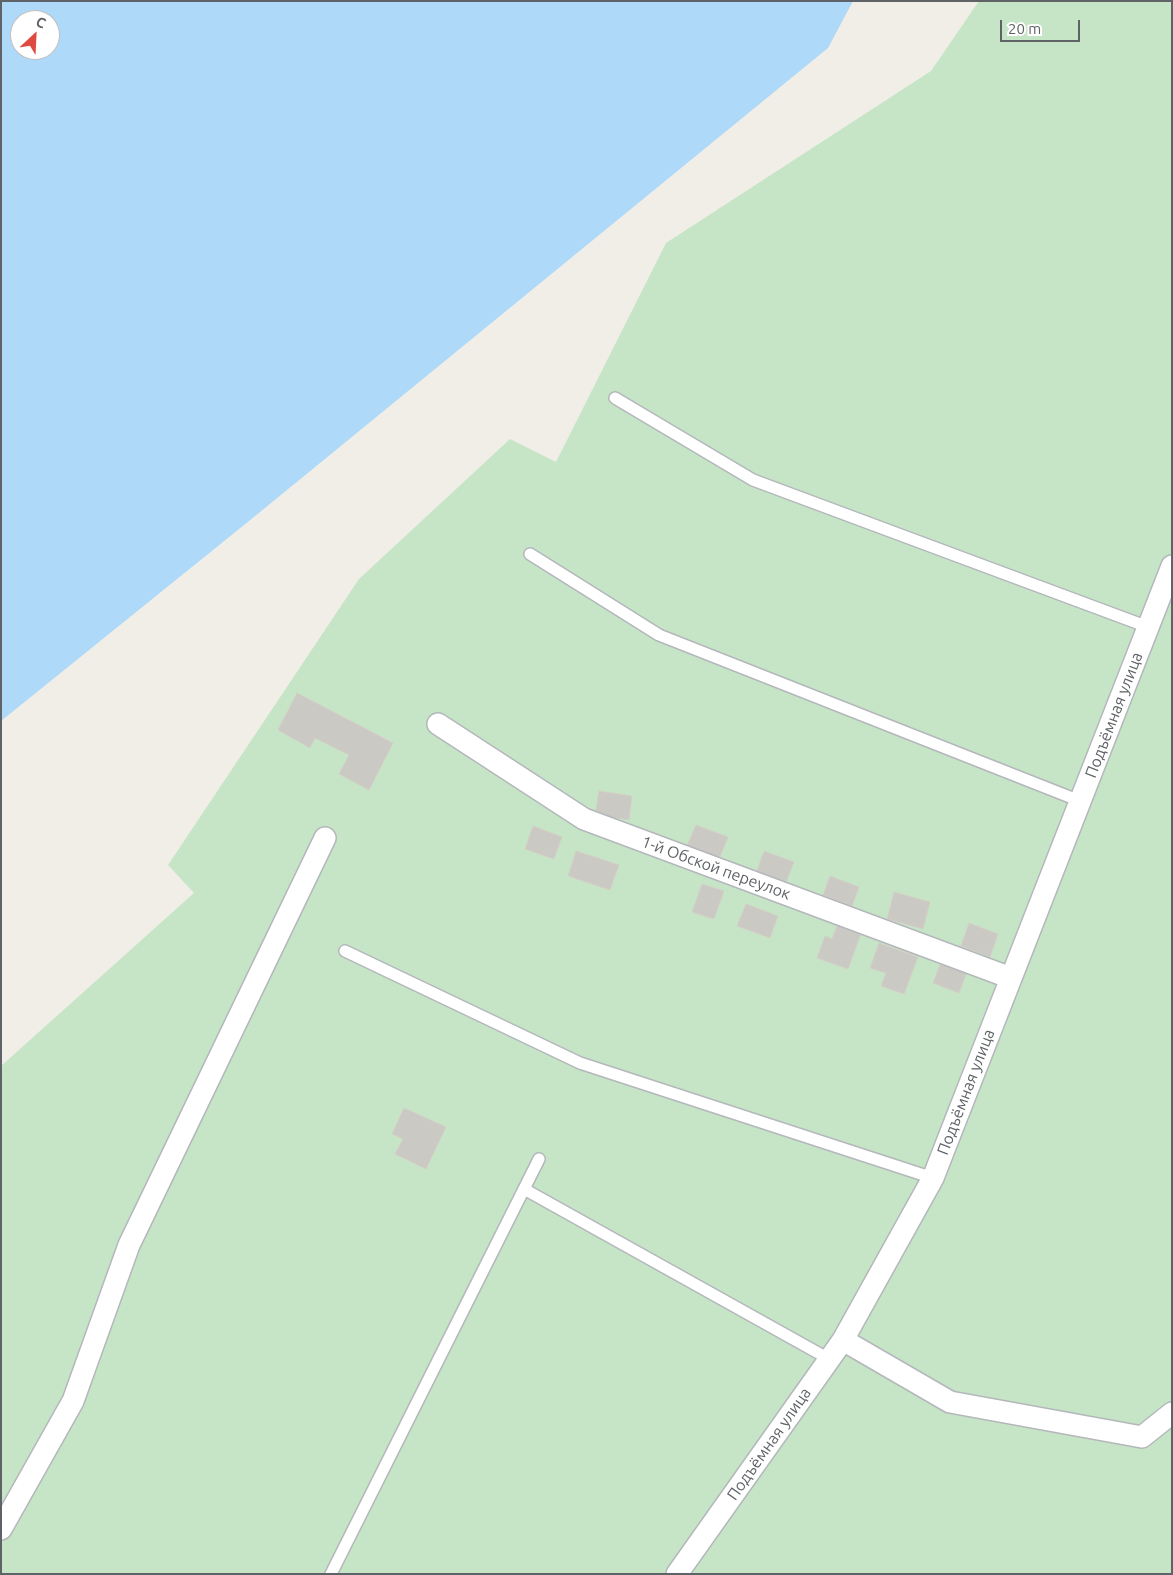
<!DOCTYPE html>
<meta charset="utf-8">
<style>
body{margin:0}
#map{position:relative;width:1173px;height:1575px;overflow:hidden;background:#f0eee7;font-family:Ubuntu,sans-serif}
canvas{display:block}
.frame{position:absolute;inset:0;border:2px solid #5f6266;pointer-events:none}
.north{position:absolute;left:10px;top:10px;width:50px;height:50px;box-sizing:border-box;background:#fff;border:1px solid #bfc0c2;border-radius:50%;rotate:25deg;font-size:14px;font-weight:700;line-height:20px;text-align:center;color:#5f6266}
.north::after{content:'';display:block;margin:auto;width:18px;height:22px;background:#de4a3f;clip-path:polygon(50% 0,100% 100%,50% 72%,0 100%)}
.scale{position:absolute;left:1000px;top:20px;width:80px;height:22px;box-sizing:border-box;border:2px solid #5f6266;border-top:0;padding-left:6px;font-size:15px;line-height:18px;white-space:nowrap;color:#5f6266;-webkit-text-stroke:4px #fff;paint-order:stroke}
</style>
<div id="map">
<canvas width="1173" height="1575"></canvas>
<div class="frame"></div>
<div class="north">С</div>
<div class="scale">20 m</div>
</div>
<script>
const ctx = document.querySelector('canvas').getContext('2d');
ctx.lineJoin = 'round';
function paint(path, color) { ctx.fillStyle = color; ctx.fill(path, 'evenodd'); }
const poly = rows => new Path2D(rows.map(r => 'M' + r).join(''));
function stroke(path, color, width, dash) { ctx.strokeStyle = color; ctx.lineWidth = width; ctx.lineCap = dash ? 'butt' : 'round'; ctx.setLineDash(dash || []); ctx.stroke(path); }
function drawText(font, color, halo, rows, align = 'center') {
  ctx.font = font + ' Ubuntu,sans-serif'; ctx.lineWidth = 4; ctx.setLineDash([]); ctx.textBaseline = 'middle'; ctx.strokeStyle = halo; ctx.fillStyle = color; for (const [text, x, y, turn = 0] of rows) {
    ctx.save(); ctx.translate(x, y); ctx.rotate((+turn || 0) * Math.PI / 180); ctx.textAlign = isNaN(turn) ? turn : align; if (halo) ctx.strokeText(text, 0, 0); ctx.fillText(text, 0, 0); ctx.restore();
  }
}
paint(poly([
 [979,1,1172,1,1172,1574,1,1574,1,1066,194,893,168,865,359,579,510,439,556,462,666,243,931,71]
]), '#c6e5c6');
paint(poly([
 [1,1,853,1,828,48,249,521,1,721],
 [20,20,50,20,50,50,20,50]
]), '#aed9f9');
const building = poly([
 [297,693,393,743,369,790,339,774,349,755,315,738,310,748,278,730,297,693],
 [599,791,632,796,629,820,595,815,599,791],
 [696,825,728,837,719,859,687,846,696,825],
 [533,826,562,837,554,859,525,849,533,826],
 [576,851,619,865,610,890,568,876,576,851],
 [764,851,794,862,786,882,757,871,764,851],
 [830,876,859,887,852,906,823,895,830,876],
 [702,884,724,891,714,919,692,912,702,884],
 [894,892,930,902,923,929,887,919,894,892],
 [746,904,778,916,770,938,737,926,746,904],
 [838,923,862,931,848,969,817,958,825,936,832,939,838,923],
 [969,923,998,934,990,957,961,946,969,923],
 [879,943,918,957,904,994,881,986,886,973,870,968,879,943],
 [941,962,967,972,959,993,933,983,941,962],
 [404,1108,446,1127,426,1169,395,1154,403,1139,392,1134,404,1108]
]);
paint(building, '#cbc9c4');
stroke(building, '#d4d0c6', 1);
const service = poly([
 [615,398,753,480,1148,627],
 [530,554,659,635,1080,801],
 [345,951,580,1063,933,1178],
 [524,1189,829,1359],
 [331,1574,539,1159]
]);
const minor = poly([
 [438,724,584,819,1011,978],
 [843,1340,950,1402,1142,1437,1172,1413],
 [1,1529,73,1401,129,1245,325,838],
 [677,1574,843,1340,933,1178,1172,566]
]);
stroke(service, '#b4b7bb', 14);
stroke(minor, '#b4b7bb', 24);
stroke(service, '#fff', 11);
stroke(minor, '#fff', 21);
drawText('16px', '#5f6266', '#fff', [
 ["Подъёмная улица",1114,715,-69],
 ["1-й Обской переулок",716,868,20],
 ["Подъёмная улица",966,1092,-69],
 ["Подъёмная улица",769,1444,-55]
]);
</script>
